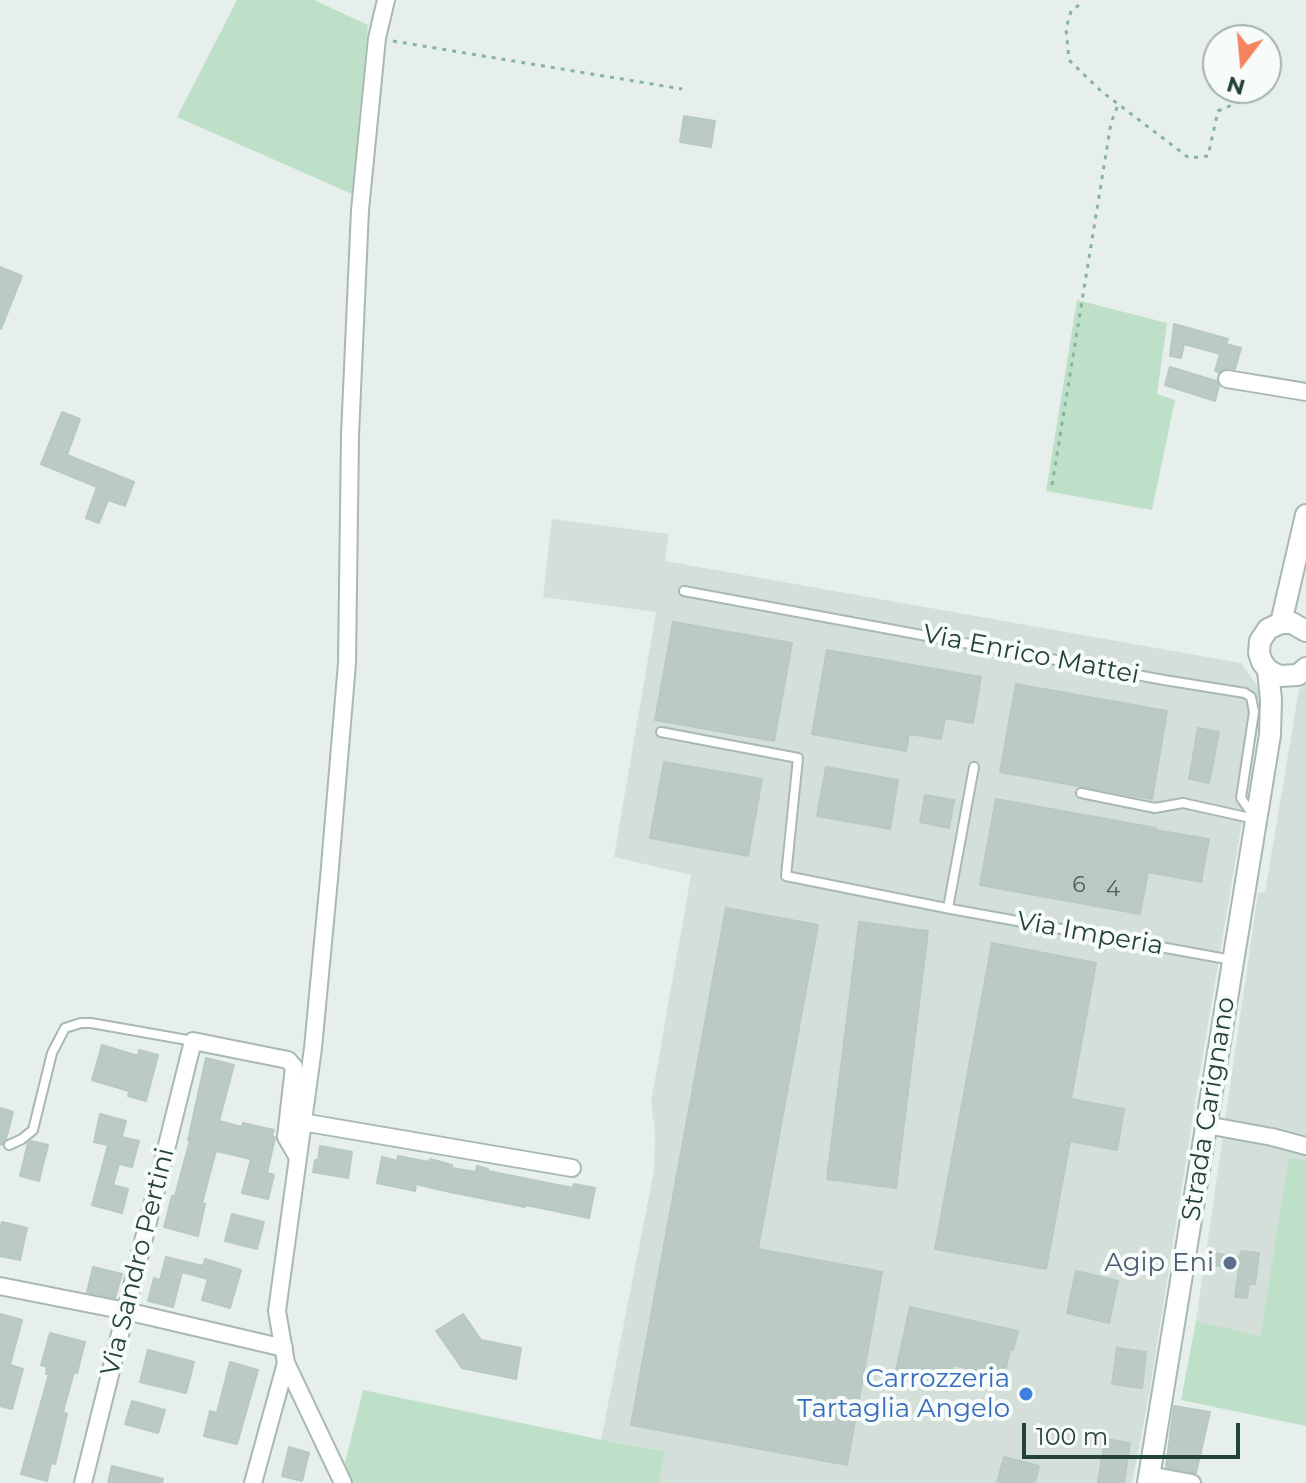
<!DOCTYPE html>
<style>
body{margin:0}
#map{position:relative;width:1306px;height:1483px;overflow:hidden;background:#e6efeb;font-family:Montserrat,sans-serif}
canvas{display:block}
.north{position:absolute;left:1202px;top:24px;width:80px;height:80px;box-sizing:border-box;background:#f7fbf9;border:2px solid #a3b1ad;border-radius:50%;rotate:196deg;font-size:22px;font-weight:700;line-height:32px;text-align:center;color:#24423a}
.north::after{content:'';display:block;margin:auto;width:28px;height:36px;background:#f4845f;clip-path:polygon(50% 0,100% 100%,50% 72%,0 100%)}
.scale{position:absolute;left:1022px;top:1423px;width:218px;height:36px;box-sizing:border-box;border:4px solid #24423a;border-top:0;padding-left:10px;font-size:24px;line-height:28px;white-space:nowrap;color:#24423a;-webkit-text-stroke:6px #f7fbf9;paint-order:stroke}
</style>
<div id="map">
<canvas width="1306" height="1483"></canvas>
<div class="north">N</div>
<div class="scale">100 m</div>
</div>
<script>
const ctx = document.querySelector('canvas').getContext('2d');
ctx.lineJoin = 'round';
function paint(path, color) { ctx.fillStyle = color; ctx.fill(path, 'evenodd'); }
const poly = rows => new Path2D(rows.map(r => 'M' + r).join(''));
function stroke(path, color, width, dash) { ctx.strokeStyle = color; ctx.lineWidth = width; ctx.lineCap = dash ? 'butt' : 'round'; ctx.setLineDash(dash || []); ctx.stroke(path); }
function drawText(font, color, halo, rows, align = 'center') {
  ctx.font = font + ' Montserrat,sans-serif'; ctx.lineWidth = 8; ctx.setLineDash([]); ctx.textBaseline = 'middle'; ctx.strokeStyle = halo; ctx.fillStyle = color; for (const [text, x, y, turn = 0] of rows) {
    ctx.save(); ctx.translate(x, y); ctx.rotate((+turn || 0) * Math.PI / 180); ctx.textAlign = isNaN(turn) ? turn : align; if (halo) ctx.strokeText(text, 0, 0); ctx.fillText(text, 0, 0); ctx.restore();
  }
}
paint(poly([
 [552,519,669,534,665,561,1241,663,1258,687,1262,704,1201,1065,1149,1395,1132,1483,659,1483,665,1451,601,1440,654,1171,655,1133,651,1102,691,875,614,857,656,612,543,597],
 [1306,682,1306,1160,1289,1157,1260,1337,1196,1321,1258,893,1265,892,1299,689]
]), '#d4dfda');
paint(poly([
 [237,0,314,0,368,25,352,194,177,117],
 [1077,300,1167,323,1157,394,1175,400,1152,510,1046,491],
 [1289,1157,1306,1160,1306,1426,1181,1400,1196,1321,1260,1336],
 [363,1390,617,1443,665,1451,659,1483,352,1483,344,1467]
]), '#bfe0c8');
const building = poly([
 [684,116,715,121,711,147,680,142,684,116],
 [0,267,22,276,1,329,0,329,0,267],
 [1174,324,1228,339,1226,344,1241,348,1235,369,1228,368,1219,372,1215,371,1220,354,1184,344,1181,358,1170,356,1174,324],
 [1170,367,1216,381,1219,386,1215,401,1165,385,1170,367],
 [62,412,80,419,67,455,134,482,125,506,108,500,99,523,86,518,97,487,41,464,62,412],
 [673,622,792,643,774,741,655,720,673,622],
 [827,650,981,677,973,723,945,718,941,739,909,734,906,751,812,734,827,650],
 [1016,684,1167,711,1152,799,1000,772,1016,684],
 [1198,728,1219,732,1209,783,1189,779,1198,728],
 [664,762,762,779,748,856,650,838,664,762],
 [826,767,898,780,890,829,817,816,826,767],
 [925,795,954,800,949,828,920,822,925,795],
 [996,799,1156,828,1155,830,1209,839,1201,882,1148,872,1140,914,980,885,996,799],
 [726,908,818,925,758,1249,882,1272,847,1465,631,1425,726,908],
 [859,922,928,931,896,1188,827,1179,859,922],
 [992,943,1096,963,1071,1099,1124,1109,1117,1150,1070,1141,1046,1269,935,1249,992,943],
 [102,1045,138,1056,139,1050,158,1055,146,1101,128,1096,129,1091,92,1080,102,1045],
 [206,1058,234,1065,219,1121,242,1127,243,1123,274,1130,272,1135,275,1138,267,1173,274,1175,268,1199,242,1193,251,1159,216,1151,202,1203,205,1204,198,1236,164,1227,172,1196,175,1196,190,1140,188,1140,206,1058],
 [0,1108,13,1112,6,1139,2,1145,0,1145,0,1108],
 [100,1114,126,1121,122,1137,139,1141,132,1167,119,1164,113,1185,128,1189,122,1213,92,1205,108,1145,94,1142,100,1114],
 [31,1141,48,1145,39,1181,20,1176,28,1143,31,1141],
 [320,1146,352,1152,348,1178,313,1172,315,1160,318,1160,320,1146],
 [398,1156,429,1162,430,1159,452,1165,452,1168,476,1172,477,1166,488,1169,488,1171,573,1188,574,1184,595,1188,589,1218,526,1205,525,1207,450,1192,416,1184,415,1191,377,1183,382,1157,397,1161,398,1156],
 [232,1214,264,1222,257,1249,225,1241,232,1214],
 [2,1222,27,1228,20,1260,0,1256,0,1230,2,1222],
 [1241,1251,1259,1253,1255,1284,1249,1284,1247,1298,1235,1297,1239,1269,1212,1265,1213,1253,1240,1257,1241,1251],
 [166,1257,203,1266,205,1259,241,1270,230,1308,202,1300,208,1279,182,1272,173,1307,148,1301,154,1278,160,1280,166,1257],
 [93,1267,122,1274,115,1298,87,1292,93,1267],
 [1076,1271,1118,1281,1109,1323,1067,1313,1076,1271],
 [910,1307,1018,1331,1013,1350,1010,1349,1006,1368,999,1367,997,1375,953,1365,947,1391,905,1382,904,1387,893,1384,910,1307],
 [0,1314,22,1320,10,1365,23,1369,12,1409,0,1406,0,1314],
 [463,1314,481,1340,521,1348,516,1379,462,1368,436,1331,463,1314],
 [50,1333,85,1342,77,1373,74,1372,63,1412,67,1414,55,1464,51,1463,47,1481,21,1474,49,1374,46,1374,47,1367,41,1365,50,1333],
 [1117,1348,1146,1352,1142,1388,1112,1384,1117,1348],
 [148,1350,194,1362,186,1393,140,1382,148,1350],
 [230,1362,258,1370,237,1444,204,1436,210,1411,217,1413,230,1362],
 [132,1401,165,1410,158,1433,125,1424,132,1401],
 [1174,1406,1210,1412,1196,1473,1166,1467,1174,1406],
 [1105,1439,1130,1443,1124,1483,1098,1483,1105,1439],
 [289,1447,309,1453,302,1481,282,1476,289,1447],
 [1004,1457,1039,1466,1035,1483,997,1483,1004,1457],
 [112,1466,163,1479,162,1483,108,1483,112,1466]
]);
paint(building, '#bbcac4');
stroke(building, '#b8c9c2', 2);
const service = poly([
 [684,591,1164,680,1245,693,1251,697,1254,712,1241,798,1253,815],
 [661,732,798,758,786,876,951,909,1232,960],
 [1081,793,1155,808,1183,803,1255,819],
 [948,908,974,767],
 [9,1145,22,1139,33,1130,52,1053,65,1028,81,1023,91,1023,193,1041]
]);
const minor = poly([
 [1227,379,1306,392],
 [302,1122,572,1168],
 [1206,1125,1272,1137,1306,1146],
 [0,1286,126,1311,284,1348],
 [1149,1475,1192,1483],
 [83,1483,193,1041,288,1060,294,1067,286,1137,297,1156],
 [253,1483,286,1363],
 [343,1483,286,1363,277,1311,313,1048,329,879,347,663,350,435,360,210,377,38,386,0]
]);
const tertiary = poly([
 [1281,623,1306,515],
 [1306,631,1292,623,1281,623,1268,629,1260,641,1259,653,1262,662,1268,670,1279,676,1298,675,1306,668],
 [1148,1483,1270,735,1271,700,1268,670]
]);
stroke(service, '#a8b8b2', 12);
stroke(minor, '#a8b8b2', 20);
stroke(tertiary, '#a8b8b2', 24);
stroke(poly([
 [1079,5,1071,11,1066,29,1069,60,1101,91,1189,158,1208,156,1218,111,1239,102],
 [393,41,682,89],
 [1052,485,1111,123,1118,105]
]), '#86b3a5', 3, [4, 6]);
stroke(service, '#fff', 8);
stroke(minor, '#fff', 16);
stroke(tertiary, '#fff', 20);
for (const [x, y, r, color] of [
 [1230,1263,8,"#5c6f8a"],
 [1026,1394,8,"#3f7fe0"]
]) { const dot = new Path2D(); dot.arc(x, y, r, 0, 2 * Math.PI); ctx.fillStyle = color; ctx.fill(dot); stroke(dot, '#f7fbf9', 3); }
drawText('22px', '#4a645c', null, [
 ["6",1079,886],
 ["4",1113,890]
]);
drawText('26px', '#24423a', '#f7fbf9', [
 ["Via Enrico Mattei",1031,655,11],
 ["Via Imperia",1090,934,10],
 ["Strada Carignano",1209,1109,-81],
 ["Via Sandro Pertini",138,1262,-76]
]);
drawText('26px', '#4e5e75', '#f7fbf9', [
 ["Agip Eni",1214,1263]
], 'right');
drawText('26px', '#366cbe', '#f7fbf9', [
 ["Carrozzeria",1010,1379],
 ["Tartaglia Angelo",1010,1409]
], 'right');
</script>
